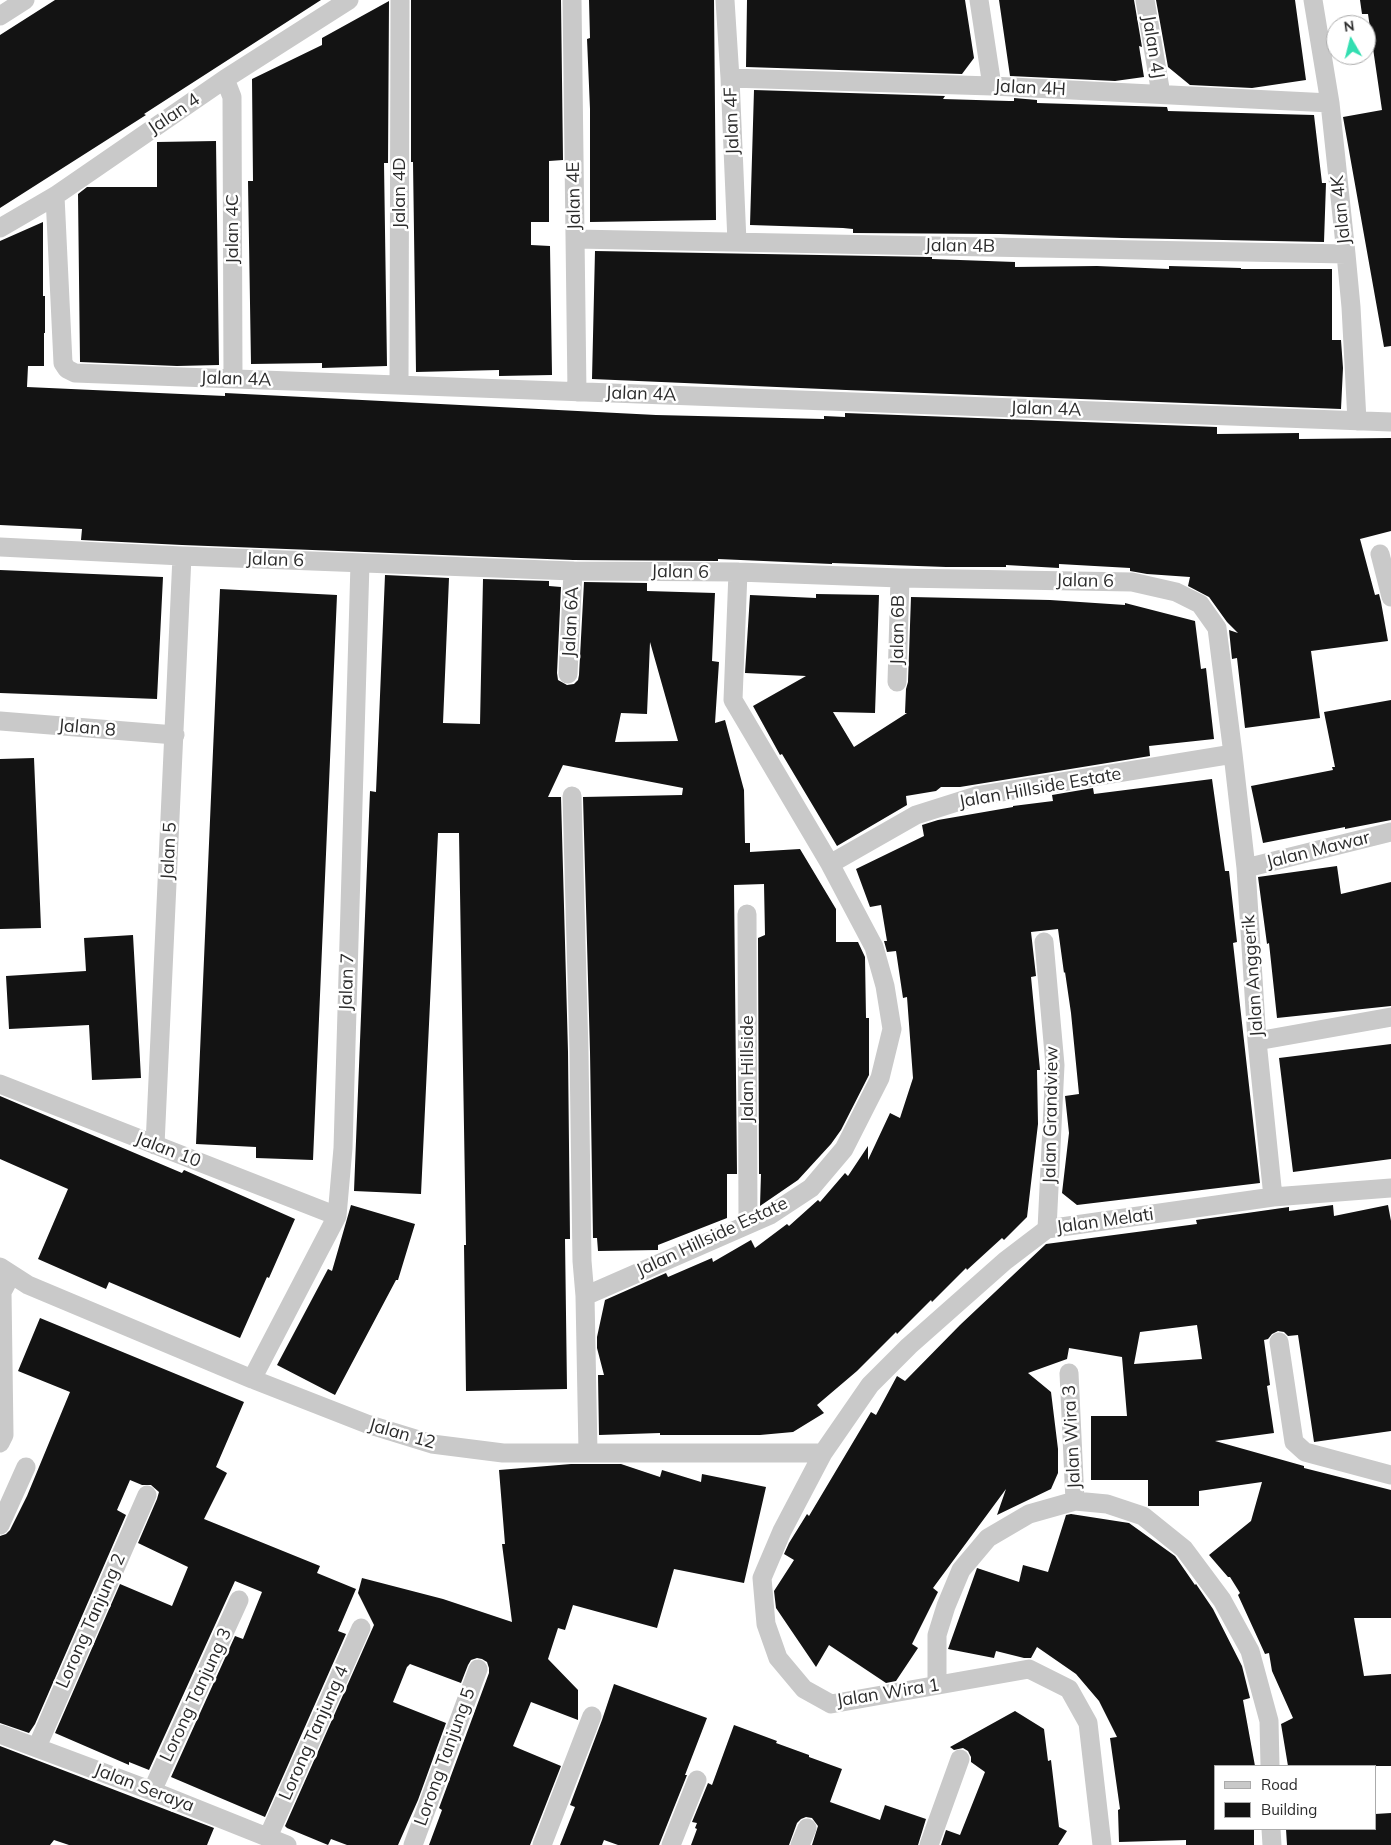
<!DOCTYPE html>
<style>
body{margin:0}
#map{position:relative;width:1391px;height:1845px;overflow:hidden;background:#fff;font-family:Mulish,sans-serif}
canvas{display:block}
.legend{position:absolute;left:1214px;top:1765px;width:162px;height:65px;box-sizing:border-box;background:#fff;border:1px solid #ababab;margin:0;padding:6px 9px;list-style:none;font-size:15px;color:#2c2c2c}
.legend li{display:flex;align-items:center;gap:10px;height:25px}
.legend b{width:25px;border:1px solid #ababab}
.north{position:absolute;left:1326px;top:15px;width:50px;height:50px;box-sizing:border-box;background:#fff;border:1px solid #ababab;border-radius:50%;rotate:352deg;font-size:14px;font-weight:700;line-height:20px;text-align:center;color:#2c2c2c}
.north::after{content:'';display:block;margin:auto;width:18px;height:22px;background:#33deb1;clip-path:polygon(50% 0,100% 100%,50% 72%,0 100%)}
</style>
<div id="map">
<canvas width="1391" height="1845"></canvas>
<ul class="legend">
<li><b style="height:6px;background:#c9c9c9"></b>Road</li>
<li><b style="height:14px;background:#131313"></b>Building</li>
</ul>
<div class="north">N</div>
</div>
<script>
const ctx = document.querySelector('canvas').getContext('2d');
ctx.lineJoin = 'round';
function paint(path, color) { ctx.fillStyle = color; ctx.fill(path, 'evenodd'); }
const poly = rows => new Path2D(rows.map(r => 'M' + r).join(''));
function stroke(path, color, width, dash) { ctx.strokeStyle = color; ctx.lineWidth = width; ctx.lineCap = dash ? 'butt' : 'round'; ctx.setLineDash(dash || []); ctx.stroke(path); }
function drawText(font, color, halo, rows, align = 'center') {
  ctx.font = font + ' Mulish,sans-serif'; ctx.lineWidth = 5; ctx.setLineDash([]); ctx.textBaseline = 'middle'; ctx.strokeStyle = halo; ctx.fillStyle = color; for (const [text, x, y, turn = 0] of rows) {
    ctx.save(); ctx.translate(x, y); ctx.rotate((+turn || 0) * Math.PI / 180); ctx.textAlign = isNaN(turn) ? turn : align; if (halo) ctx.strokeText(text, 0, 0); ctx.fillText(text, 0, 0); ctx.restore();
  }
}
paint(poly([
 [55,0,321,0,144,114,146,115,0,208,0,35],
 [411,0,561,0,563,160,549,161,549,222,531,222,531,245,550,246,552,375,499,376,499,370,416,372,413,162,411,162],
 [589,0,714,0,716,220,590,222,590,109,587,39,590,38],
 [747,0,965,0,974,58,962,74,746,67],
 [999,0,1134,0,1142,47,1139,46,1144,77,1115,81,1010,76],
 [1156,0,1295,0,1306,80,1252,88,1190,85,1168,67],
 [1360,0,1391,0,1391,346,1384,347,1343,117,1382,110,1368,14,1362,14],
 [389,1,388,163,384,163,387,366,322,368,322,363,251,364,248,181,253,181,252,79,322,45,322,38],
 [754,90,945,96,943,99,1009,101,1014,101,1014,98,1037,100,1037,103,1167,107,1168,111,1314,115,1322,183,1326,183,1324,242,1122,238,999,234,853,233,853,229,843,228,750,225],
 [216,141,219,365,177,366,80,362,78,194,87,187,157,187,157,142],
 [43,222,43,296,45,296,45,333,44,333,44,366,28,366,27,387,225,396,225,393,656,415,824,419,824,416,845,417,845,413,1217,427,1217,434,1299,433,1299,439,1391,438,1391,531,1360,539,1375,595,1379,594,1381,602,1388,641,1311,651,1320,718,1245,728,1237,658,1232,659,1229,630,1238,633,1227,622,1209,597,1188,586,1190,577,1147,574,1130,571,1130,568,1059,564,1059,568,1006,565,1006,567,946,567,832,563,832,564,718,559,718,561,573,560,182,545,81,540,82,529,0,525,0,241],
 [595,251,932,257,932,259,1015,262,1015,267,1097,266,1169,269,1169,266,1241,268,1241,269,1332,269,1332,340,1341,340,1343,368,1341,409,846,390,592,379],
 [0,570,163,577,157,699,0,693],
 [385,575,449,578,443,723,480,724,483,579,549,581,549,586,561,587,557,673,558,680,567,685,574,684,578,680,579,675,584,582,647,583,647,591,715,593,712,661,719,662,715,723,725,720,744,790,745,843,750,843,750,852,800,849,836,909,836,942,858,942,865,957,866,1018,869,1018,869,1075,841,1130,831,1144,798,1180,760,1206,761,1174,759,1174,758,938,765,935,764,884,734,885,737,1174,727,1174,727,1218,658,1245,658,1250,598,1251,597,1238,593,1238,590,1052,583,797,682,795,683,788,563,765,548,797,561,797,568,1052,570,1239,565,1239,567,1389,466,1391,464,1245,466,1245,459,833,438,833,421,1194,354,1191,370,791,376,792],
 [650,642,678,741,615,742,621,713,647,714],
 [220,589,337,595,313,1160,256,1158,256,1147,196,1144],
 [816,594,879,595,875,713,833,712,854,747,907,713,905,713,906,689,908,682,911,597,1050,600,1125,605,1125,603,1195,621,1201,669,1206,668,1214,739,1149,746,1150,756,960,787,941,787,936,791,906,796,907,805,837,846,782,754,780,755,753,706,806,676,745,673,750,595,816,598],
 [1391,700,1391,820,1345,829,1345,827,1263,843,1251,786,1333,770,1332,767,1335,767,1324,712],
 [34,758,41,928,0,929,0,759],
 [1212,779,1225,871,1229,871,1237,942,1233,943,1260,1183,1077,1205,1062,1193,1069,1133,1065,1096,1079,1094,1071,1013,1065,972,1064,973,1058,929,1031,932,1036,976,1031,977,1040,1070,1037,1070,1038,1124,1027,1217,1004,1240,1002,1238,967,1270,966,1268,932,1302,931,1300,897,1334,896,1332,857,1371,817,1405,824,1413,793,1432,760,1435,660,1435,660,1433,599,1435,598,1375,604,1375,597,1348,597,1337,605,1300,666,1273,668,1277,712,1258,713,1262,751,1240,755,1248,787,1224,789,1226,818,1200,820,1202,845,1173,848,1176,868,1146,868,1160,890,1113,900,1118,913,1078,907,997,903,998,896,951,887,952,884,941,887,941,881,905,870,907,856,869,924,836,922,825,938,820,1013,807,1013,806,1053,801,1052,795,1093,788,1094,794],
 [1337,866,1341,894,1391,882,1391,1006,1277,1018,1269,943,1267,944,1258,877],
 [133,935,141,1078,92,1080,89,1025,9,1029,6,976,86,971,84,938],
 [1391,1044,1391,1159,1293,1172,1279,1058],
 [0,1096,182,1173,184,1170,295,1219,269,1278,267,1277,240,1338,109,1282,106,1289,38,1259,68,1189,0,1159],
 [351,1205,415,1224,398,1280,396,1280,335,1395,277,1365,328,1269,332,1271],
 [1333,1205,1334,1216,1388,1205,1391,1221,1391,1431,1314,1442,1298,1335,1288,1336,1284,1332,1278,1331,1272,1334,1268,1339,1264,1340,1270,1385,1267,1386,1274,1433,1215,1441,1304,1466,1304,1468,1391,1490,1391,1618,1354,1618,1364,1676,1391,1674,1391,1766,1288,1766,1281,1724,1293,1718,1272,1671,1269,1653,1265,1654,1238,1595,1240,1593,1230,1577,1228,1577,1209,1555,1251,1521,1262,1482,1199,1491,1199,1506,1148,1506,1148,1480,1091,1480,1091,1416,1127,1416,1122,1357,1069,1348,1067,1359,1028,1373,1051,1392,1058,1449,1058,1473,1051,1489,997,1515,1006,1489,933,1588,938,1592,912,1644,918,1648,896,1681,886,1683,829,1645,816,1667,776,1608,774,1591,794,1560,784,1554,789,1543,807,1514,809,1516,871,1412,876,1415,897,1376,905,1381,960,1325,1046,1244,1197,1224,1196,1220,1247,1213,1289,1207,1289,1211],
 [1197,1325,1202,1359,1134,1364,1140,1332],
 [40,1318,244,1402,216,1467,227,1473,204,1519,320,1566,317,1573,356,1589,338,1631,346,1634,265,1817,171,1777,235,1636,243,1639,262,1592,235,1581,149,1770,129,1762,129,1765,55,1733,120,1584,172,1606,188,1567,138,1543,157,1499,159,1492,151,1485,142,1485,130,1480,117,1510,126,1515,35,1724,29,1733,0,1723,0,1536,6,1534,10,1530,27,1496,70,1392,18,1371],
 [571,1464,621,1464,660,1477,662,1470,701,1482,702,1474,766,1487,744,1583,674,1569,657,1628,573,1605,565,1630,558,1628,548,1659,578,1690,578,1720,531,1702,513,1746,561,1766,530,1845,429,1845,442,1810,439,1808,489,1673,489,1668,487,1662,482,1659,477,1658,471,1660,468,1665,461,1683,410,1664,407,1667,393,1702,446,1723,418,1800,398,1845,347,1845,331,1839,328,1845,287,1828,285,1826,374,1625,358,1593,362,1578,443,1599,512,1622,502,1544,505,1544,499,1470],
 [1071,1514,1129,1523,1175,1556,1195,1585,1196,1584,1213,1609,1242,1666,1250,1698,1243,1700,1255,1766,1215,1766,1215,1829,1254,1829,1254,1845,1186,1845,1186,1840,1119,1842,1118,1810,1120,1809,1110,1738,1117,1737,1099,1701,1076,1674,1037,1647,1031,1658,1024,1658,996,1651,994,1658,948,1649,977,1568,1019,1582,1023,1565,1048,1572,1066,1515],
 [614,1684,707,1718,685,1775,687,1775,659,1845,618,1845,604,1840,602,1845,560,1845,575,1807,570,1805,602,1720],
 [1015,1711,1044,1729,1048,1761,1051,1760,1059,1827,1067,1831,1058,1845,941,1845,946,1830,960,1835,985,1772,971,1762,971,1757,968,1751,963,1748,954,1750,950,1747],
 [734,1725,777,1741,776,1743,809,1755,809,1757,842,1769,830,1802,880,1820,885,1805,926,1819,918,1845,812,1845,818,1826,812,1818,806,1817,801,1819,797,1823,789,1845,691,1845,697,1829,695,1828,697,1823,692,1822,708,1783,712,1785],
 [0,1746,214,1828,207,1845,69,1845,54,1840,50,1845,0,1845],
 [1391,1813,1391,1845,1287,1845,1286,1829,1375,1829,1375,1814]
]), '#131313');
stroke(poly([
 [572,0,577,392],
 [725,0,730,78,737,242],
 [979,0,992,86],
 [1145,0,1161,94],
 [1313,0,1330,103,1346,254,1351,307,1357,421],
 [0,16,25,0],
 [730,78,992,86,1330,103],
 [225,79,232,97,233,379],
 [55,196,63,363,67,369,75,373,1391,422],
 [0,228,55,196,225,79,349,0],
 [575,239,1346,254],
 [399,385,400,0],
 [0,547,182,556,573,571,738,572,900,578,1132,582,1176,592,1200,604,1217,628,1233,754,1246,868,1257,1041,1273,1197],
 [1380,554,1391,597],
 [568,674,573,571],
 [897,682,900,578],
 [0,721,175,735],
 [572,796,579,1052,582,1261,585,1296,588,1452],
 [830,864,916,815,976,796,1233,754],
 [1246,868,1391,832],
 [747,914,748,1224],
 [1044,942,1055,1065,1047,1229],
 [1257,1041,1391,1017],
 [0,1084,337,1216],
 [155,1145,182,556],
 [0,1267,28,1285,252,1379,367,1424,432,1444,503,1453,823,1453],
 [585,1296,770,1215,811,1188,844,1149,880,1078,892,1029,885,986,874,947,830,864,733,700,738,572],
 [1279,1342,1294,1442,1305,1452,1391,1475],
 [1069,1373,1075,1501],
 [252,1379,337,1216,343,1148,360,563],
 [0,1443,4,1435,2,1292,11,1275],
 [0,1525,26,1467],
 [937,1685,937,1635,946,1606,961,1570,988,1538,1029,1514,1075,1501,1107,1504,1143,1516,1184,1549,1222,1600,1250,1651,1269,1721,1270,1766],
 [0,1734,152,1791,287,1845],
 [37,1747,147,1495],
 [152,1791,239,1600],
 [1271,1829,1272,1845],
 [268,1837,361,1628],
 [413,1845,478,1669],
 [542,1845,592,1716],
 [671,1845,697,1780],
 [800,1845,807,1828],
 [929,1845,960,1759],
 [1102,1845,1088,1723,1069,1689,1029,1669,831,1704,804,1689,778,1658,766,1624,762,1578,782,1531,823,1453,870,1385,909,1346,1005,1261,1047,1229,1273,1197,1391,1188]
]), '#c9c9c9', 19);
drawText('18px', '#2c2c2c', '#fff', [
 ["Jalan 4J",1153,47,81],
 ["Jalan 4H",1030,88,3],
 ["Jalan 4",174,114,-34],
 ["Jalan 4F",732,121,-92],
 ["Jalan 4D",400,193,-90],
 ["Jalan 4E",574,196,-91],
 ["Jalan 4K",1341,210,-96],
 ["Jalan 4C",233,229,-90],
 ["Jalan 4B",960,246,1],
 ["Jalan 4A",236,379,2],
 ["Jalan 4A",641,394,2],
 ["Jalan 4A",1046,409,2],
 ["Jalan 6",275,560,2],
 ["Jalan 6",680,572,1],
 ["Jalan 6",1085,581,1],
 ["Jalan 6A",571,622,-87],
 ["Jalan 6B",898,630,-89],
 ["Jalan 8",87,728,5],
 ["Jalan Hillside Estate",1040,788,-10],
 ["Jalan Mawar",1318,850,-14],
 ["Jalan 5",169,851,-87],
 ["Jalan Anggerik",1253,976,-94],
 ["Jalan 7",347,982,-88],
 ["Jalan Hillside",748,1069,-90],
 ["Jalan Grandview",1051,1115,-89],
 ["Jalan 10",168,1150,21],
 ["Jalan Melati",1105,1221,-8],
 ["Jalan Hillside Estate",712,1237,-25],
 ["Jalan 12",402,1434,16],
 ["Jalan Wira 3",1072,1437,-93],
 ["Lorong Tanjung 2",91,1621,-66],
 ["Jalan Wira 1",888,1693,-9],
 ["Lorong Tanjung 3",196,1695,-65],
 ["Lorong Tanjung 4",314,1733,-66],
 ["Lorong Tanjung 5",445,1757,-70],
 ["Jalan Seraya",144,1788,21]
]);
</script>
